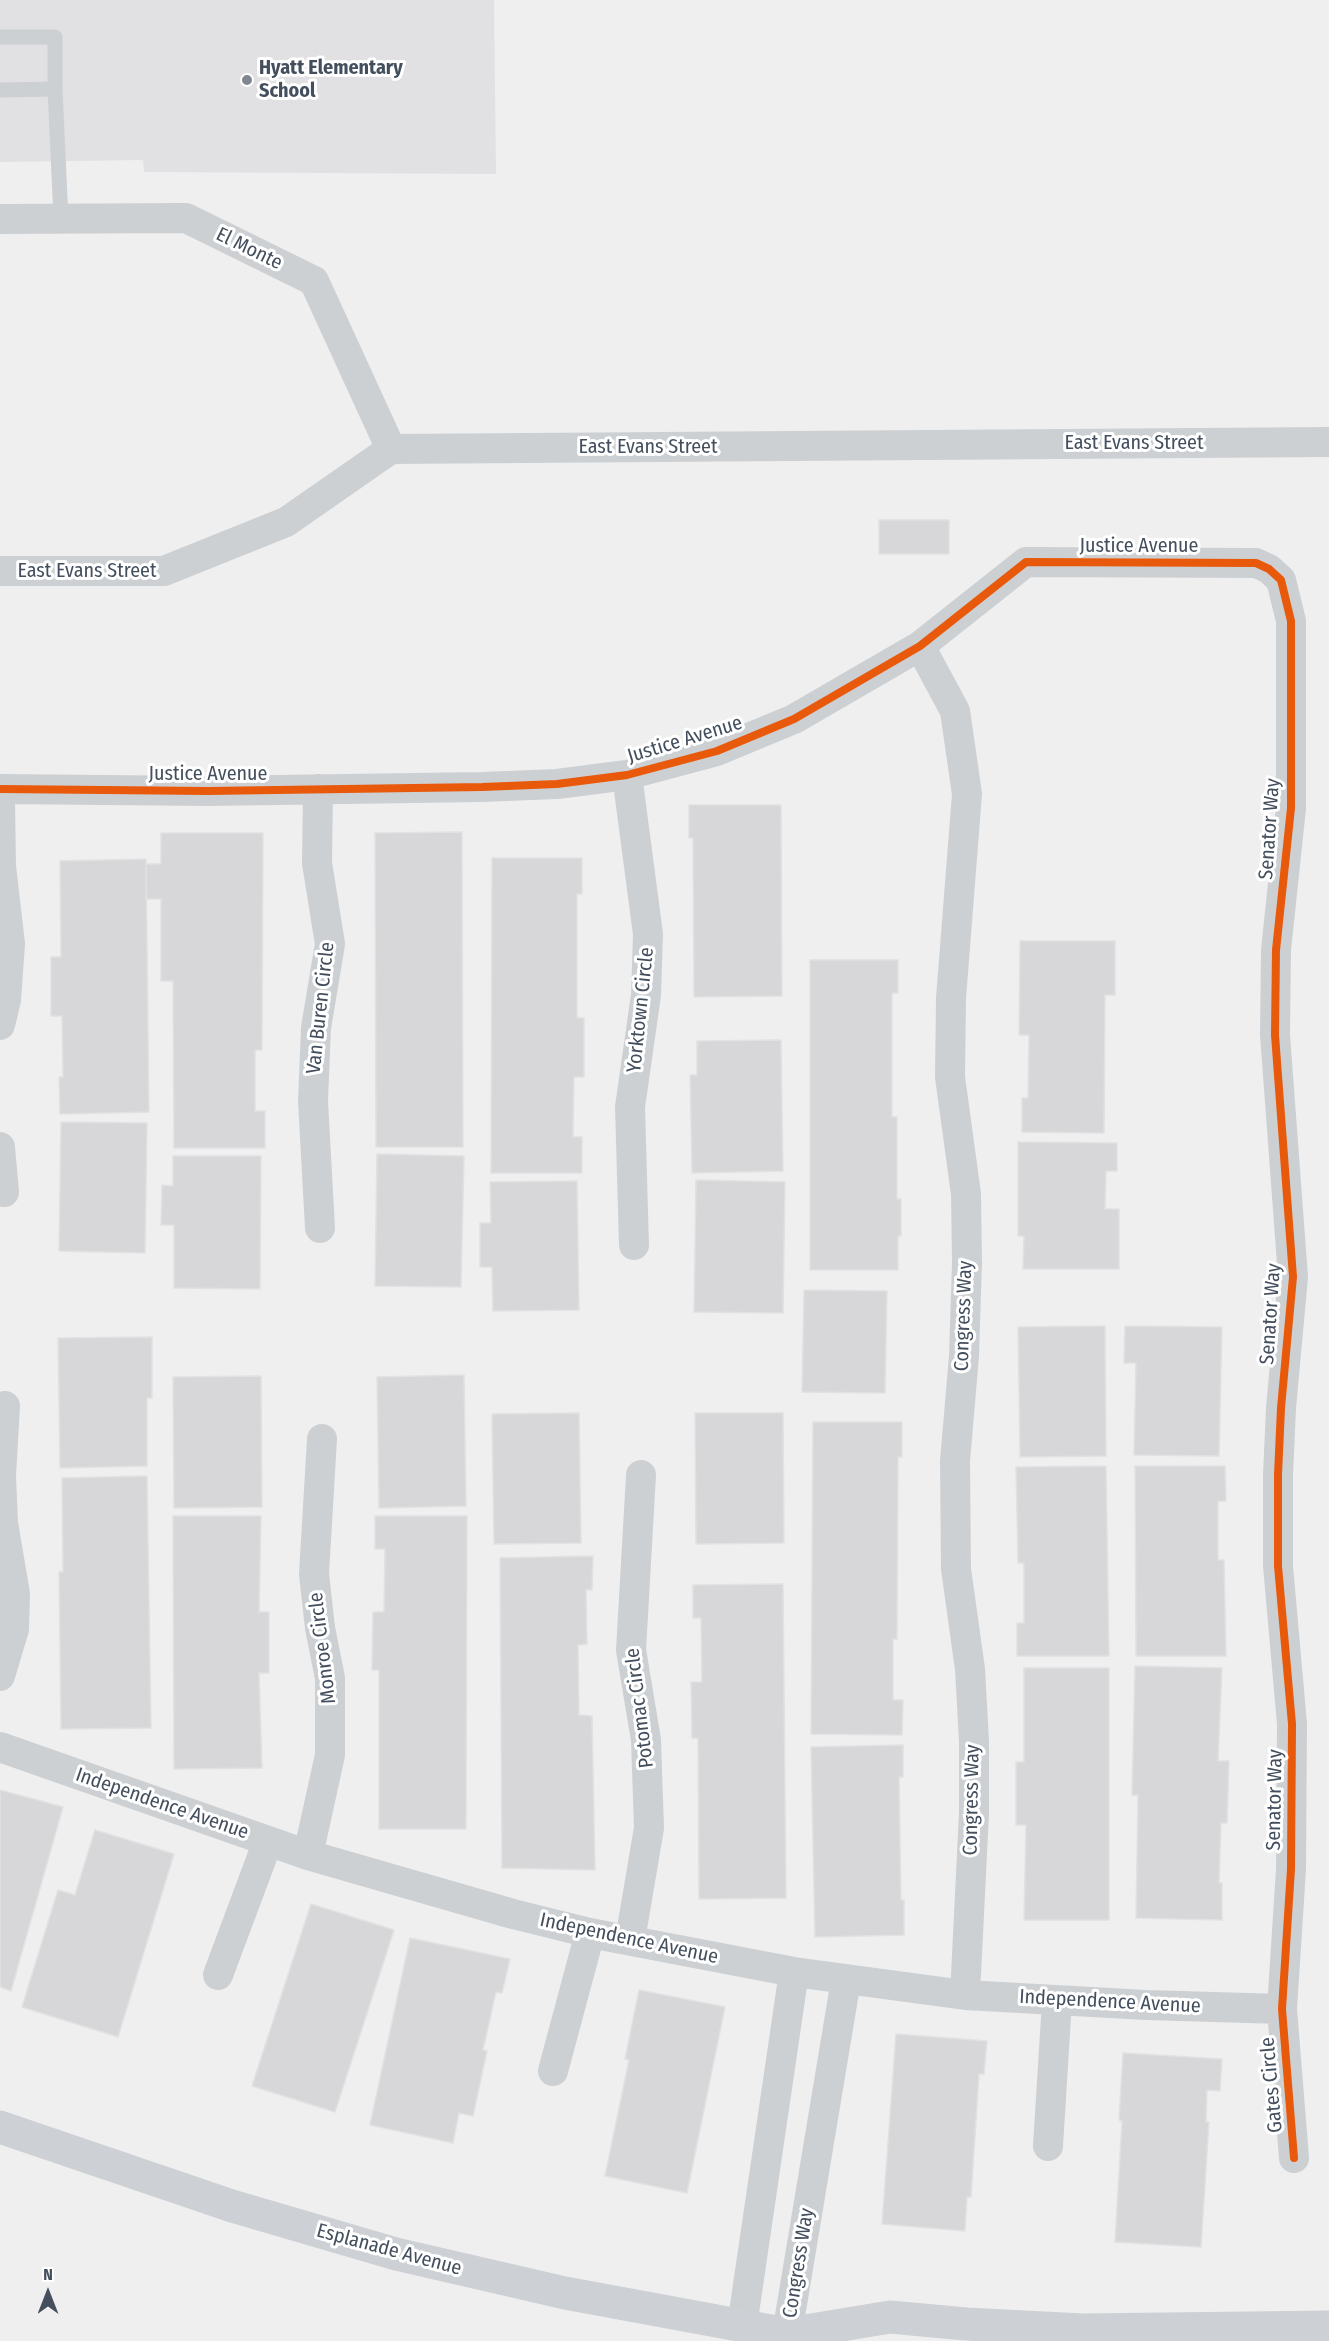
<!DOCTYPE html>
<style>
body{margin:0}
#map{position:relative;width:1329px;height:2341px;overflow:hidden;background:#f0efef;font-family:"Fira Sans Condensed",sans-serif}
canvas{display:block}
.north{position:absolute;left:18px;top:2263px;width:60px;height:60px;-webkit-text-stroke:4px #fff;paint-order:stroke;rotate:0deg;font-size:16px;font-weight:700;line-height:24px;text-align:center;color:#444f5e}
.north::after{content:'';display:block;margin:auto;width:21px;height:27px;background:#444f5e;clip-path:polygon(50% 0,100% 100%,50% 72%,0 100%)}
</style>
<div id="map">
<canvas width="1329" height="2341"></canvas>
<div class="north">N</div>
</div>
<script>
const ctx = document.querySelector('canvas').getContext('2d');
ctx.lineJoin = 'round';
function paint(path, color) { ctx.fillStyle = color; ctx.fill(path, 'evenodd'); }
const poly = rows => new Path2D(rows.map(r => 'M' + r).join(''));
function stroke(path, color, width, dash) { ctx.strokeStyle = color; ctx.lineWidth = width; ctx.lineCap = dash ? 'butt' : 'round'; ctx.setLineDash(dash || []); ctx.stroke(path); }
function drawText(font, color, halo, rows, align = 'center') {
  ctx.font = font + ' "Fira Sans Condensed",sans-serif'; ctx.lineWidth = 6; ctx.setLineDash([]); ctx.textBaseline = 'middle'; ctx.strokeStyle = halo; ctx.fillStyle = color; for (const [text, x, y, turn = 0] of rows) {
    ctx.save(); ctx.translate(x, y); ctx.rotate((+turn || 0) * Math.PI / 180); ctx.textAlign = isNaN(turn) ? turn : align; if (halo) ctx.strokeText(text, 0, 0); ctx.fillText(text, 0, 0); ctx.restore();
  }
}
paint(poly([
 [0,0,494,0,496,174,144,172,143,160,0,162]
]), '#e1e0e2');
const building = poly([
 [879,520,949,520,949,554,879,554,879,520],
 [689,805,781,805,782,996,694,997,693,838,689,838,689,805],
 [462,832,463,1147,376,1147,375,833,462,832],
 [161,833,263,833,262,1050,255,1050,255,1111,265,1111,265,1148,174,1148,173,981,161,981,161,899,146,899,146,864,161,864,161,833],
 [492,858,582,858,582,894,577,894,577,1018,584,1018,584,1077,574,1077,573,1137,582,1137,582,1173,491,1173,492,858],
 [146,859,149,1112,60,1114,59,1077,63,1077,62,1016,51,1016,51,957,61,957,60,861,146,859],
 [1020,941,1115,941,1115,995,1105,995,1104,1133,1022,1132,1022,1098,1028,1098,1029,1035,1019,1035,1020,941],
 [810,960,898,960,898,993,892,993,892,1117,897,1117,897,1199,901,1199,901,1236,898,1236,898,1270,810,1270,810,960],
 [781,1040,783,1171,692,1173,690,1075,697,1075,697,1041,781,1040],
 [61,1122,147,1123,145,1253,59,1251,61,1122],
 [1018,1142,1117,1143,1117,1171,1106,1171,1105,1209,1119,1209,1119,1269,1023,1269,1024,1236,1018,1236,1018,1142],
 [377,1154,464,1156,461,1287,375,1286,377,1154],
 [173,1156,261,1156,260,1289,174,1288,174,1225,161,1225,162,1185,173,1186,173,1156],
 [696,1180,785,1182,783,1313,694,1312,696,1180],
 [577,1181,579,1310,493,1311,492,1267,480,1267,480,1223,491,1223,490,1182,577,1181],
 [804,1290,887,1291,885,1393,802,1392,804,1290],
 [1105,1326,1106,1456,1020,1457,1018,1327,1105,1326],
 [1125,1326,1222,1327,1219,1456,1134,1455,1136,1363,1124,1363,1125,1326],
 [152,1337,152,1398,147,1398,147,1466,60,1468,58,1338,152,1337],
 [464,1375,466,1506,379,1508,377,1377,464,1375],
 [261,1376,262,1507,174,1508,173,1377,261,1376],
 [579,1413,581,1543,494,1544,492,1414,579,1413],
 [695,1413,783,1413,784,1543,696,1544,695,1413],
 [813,1422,902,1422,902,1457,898,1457,897,1639,893,1639,893,1700,903,1700,902,1735,811,1734,813,1422],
 [1106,1466,1109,1656,1017,1656,1017,1623,1024,1623,1024,1563,1018,1563,1016,1467,1106,1466],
 [1135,1466,1225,1466,1226,1501,1218,1501,1218,1560,1224,1560,1226,1656,1136,1656,1135,1466],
 [147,1476,151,1728,61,1729,59,1572,63,1572,62,1478,147,1476],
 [173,1516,261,1516,259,1612,269,1612,269,1673,259,1673,262,1768,174,1769,173,1516],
 [375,1516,467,1516,466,1829,379,1829,379,1670,372,1670,373,1612,384,1612,385,1549,375,1549,375,1516],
 [593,1556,592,1590,586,1590,587,1644,578,1645,579,1715,592,1716,595,1870,502,1868,500,1558,593,1556],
 [783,1584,786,1898,699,1899,698,1738,692,1738,691,1682,702,1682,701,1618,693,1618,693,1585,783,1584],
 [1135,1666,1222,1668,1218,1761,1229,1761,1227,1823,1221,1823,1219,1883,1222,1883,1222,1920,1136,1918,1138,1795,1132,1795,1135,1666],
 [1024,1668,1109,1668,1109,1920,1024,1920,1026,1825,1016,1825,1016,1762,1024,1762,1024,1668],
 [903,1745,903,1777,899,1777,901,1900,904,1900,904,1935,815,1937,811,1747,903,1745],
 [0,1790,63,1807,11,1991,0,1987,0,1790],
 [95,1830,174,1854,118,2037,22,2007,58,1890,75,1895,95,1830],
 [311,1904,394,1930,335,2112,252,2086,311,1904],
 [410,1938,510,1959,502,1993,496,1992,483,2050,487,2051,473,2116,459,2113,453,2143,370,2125,410,1938],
 [639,1990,725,2007,687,2193,605,2176,629,2060,625,2059,639,1990],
 [896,2034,987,2041,984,2074,979,2074,971,2197,967,2197,965,2231,882,2224,896,2034],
 [1123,2053,1222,2059,1220,2091,1207,2090,1206,2122,1209,2122,1201,2247,1115,2242,1122,2121,1119,2120,1123,2053]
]);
paint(building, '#d7d7d9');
stroke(building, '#e1e1e2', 1.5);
stroke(poly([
 [0,37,55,37,55,89,61,219],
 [0,90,55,89]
]), '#cdd0d3', 15);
stroke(poly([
 [0,219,186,218,314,281,391,449],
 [0,571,164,571,286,522,391,449,1329,442],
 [920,646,955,711,967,794,951,998,950,1077,966,1194,967,1263,964,1356,955,1461,956,1569,970,1669,974,1741,974,1813,965,1995],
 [627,775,648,934,646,995,630,1107,634,1245],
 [0,789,208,791,482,787,557,784,627,775,717,751,794,719,920,646,1026,562,1256,563,1269,569,1281,580,1291,621,1291,808,1276,950,1275,1035,1293,1277,1281,1408,1278,1475,1278,1566,1292,1724,1291,1869,1282,2009,1294,2158],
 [318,789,317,863,330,944,316,1028,313,1101,320,1228],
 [0,799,1,866,10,944,6,1000,0,1025],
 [0,1147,4,1192],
 [0,1676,14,1629,15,1594,3,1523,1,1476,5,1406],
 [0,1747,308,1855,513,1914,590,1933,794,1972,965,1995,1146,2005,1282,2009],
 [308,1855,330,1755,330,1678,320,1628,314,1574,322,1439],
 [630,1940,649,1828,646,1740,631,1650,641,1475],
 [218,1975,268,1841],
 [553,2071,590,1933],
 [1048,2146,1057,2001],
 [742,2326,794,1972],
 [787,2334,846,1980]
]), '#cdd0d3', 30);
stroke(poly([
 [0,2127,232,2206,396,2254,565,2293,787,2334,803,2341],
 [787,2334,890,2317,966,2324,1083,2330,1329,2327]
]), '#cdd0d4', 33);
stroke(poly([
 [0,789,208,791,482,787,557,784,627,775,717,751,794,719,920,646,1026,562,1256,563,1269,569,1281,580,1291,621,1291,808,1276,950,1275,1035,1293,1277,1281,1408,1278,1475,1278,1566,1292,1724,1291,1869,1282,2009,1294,2158]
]), '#e8590c', 8);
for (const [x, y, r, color] of [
 [247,80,6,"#808791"]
]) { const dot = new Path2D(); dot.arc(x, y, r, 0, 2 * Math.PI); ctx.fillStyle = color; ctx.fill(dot); stroke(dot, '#fff', 2); }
drawText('bold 20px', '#444f5e', '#fff', [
 ["Hyatt Elementary",259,68],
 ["School",259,91]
], 'left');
drawText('20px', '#444f5e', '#fff', [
 ["El Monte",249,249,26],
 ["East Evans Street",1134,443],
 ["East Evans Street",648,447],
 ["Justice Avenue",1139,546],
 ["East Evans Street",87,571],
 ["Justice Avenue",685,740,-17],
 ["Justice Avenue",208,774],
 ["Senator Way",1270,829,-86],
 ["Van Buren Circle",321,1008,-84],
 ["Yorktown Circle",641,1010,-84],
 ["Senator Way",1271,1314,-86],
 ["Congress Way",964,1316,-88],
 ["Monroe Circle",323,1648,-97],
 ["Potomac Circle",640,1708,-97],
 ["Congress Way",972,1800,-89],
 ["Senator Way",1275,1800,-89],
 ["Independence Avenue",162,1804,19],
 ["Independence Avenue",629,1939,12],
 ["Independence Avenue",1110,2002,3],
 ["Gates Circle",1272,2085,-95],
 ["Esplanade Avenue",389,2250,15],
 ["Congress Way",799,2263,-81]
]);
</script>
